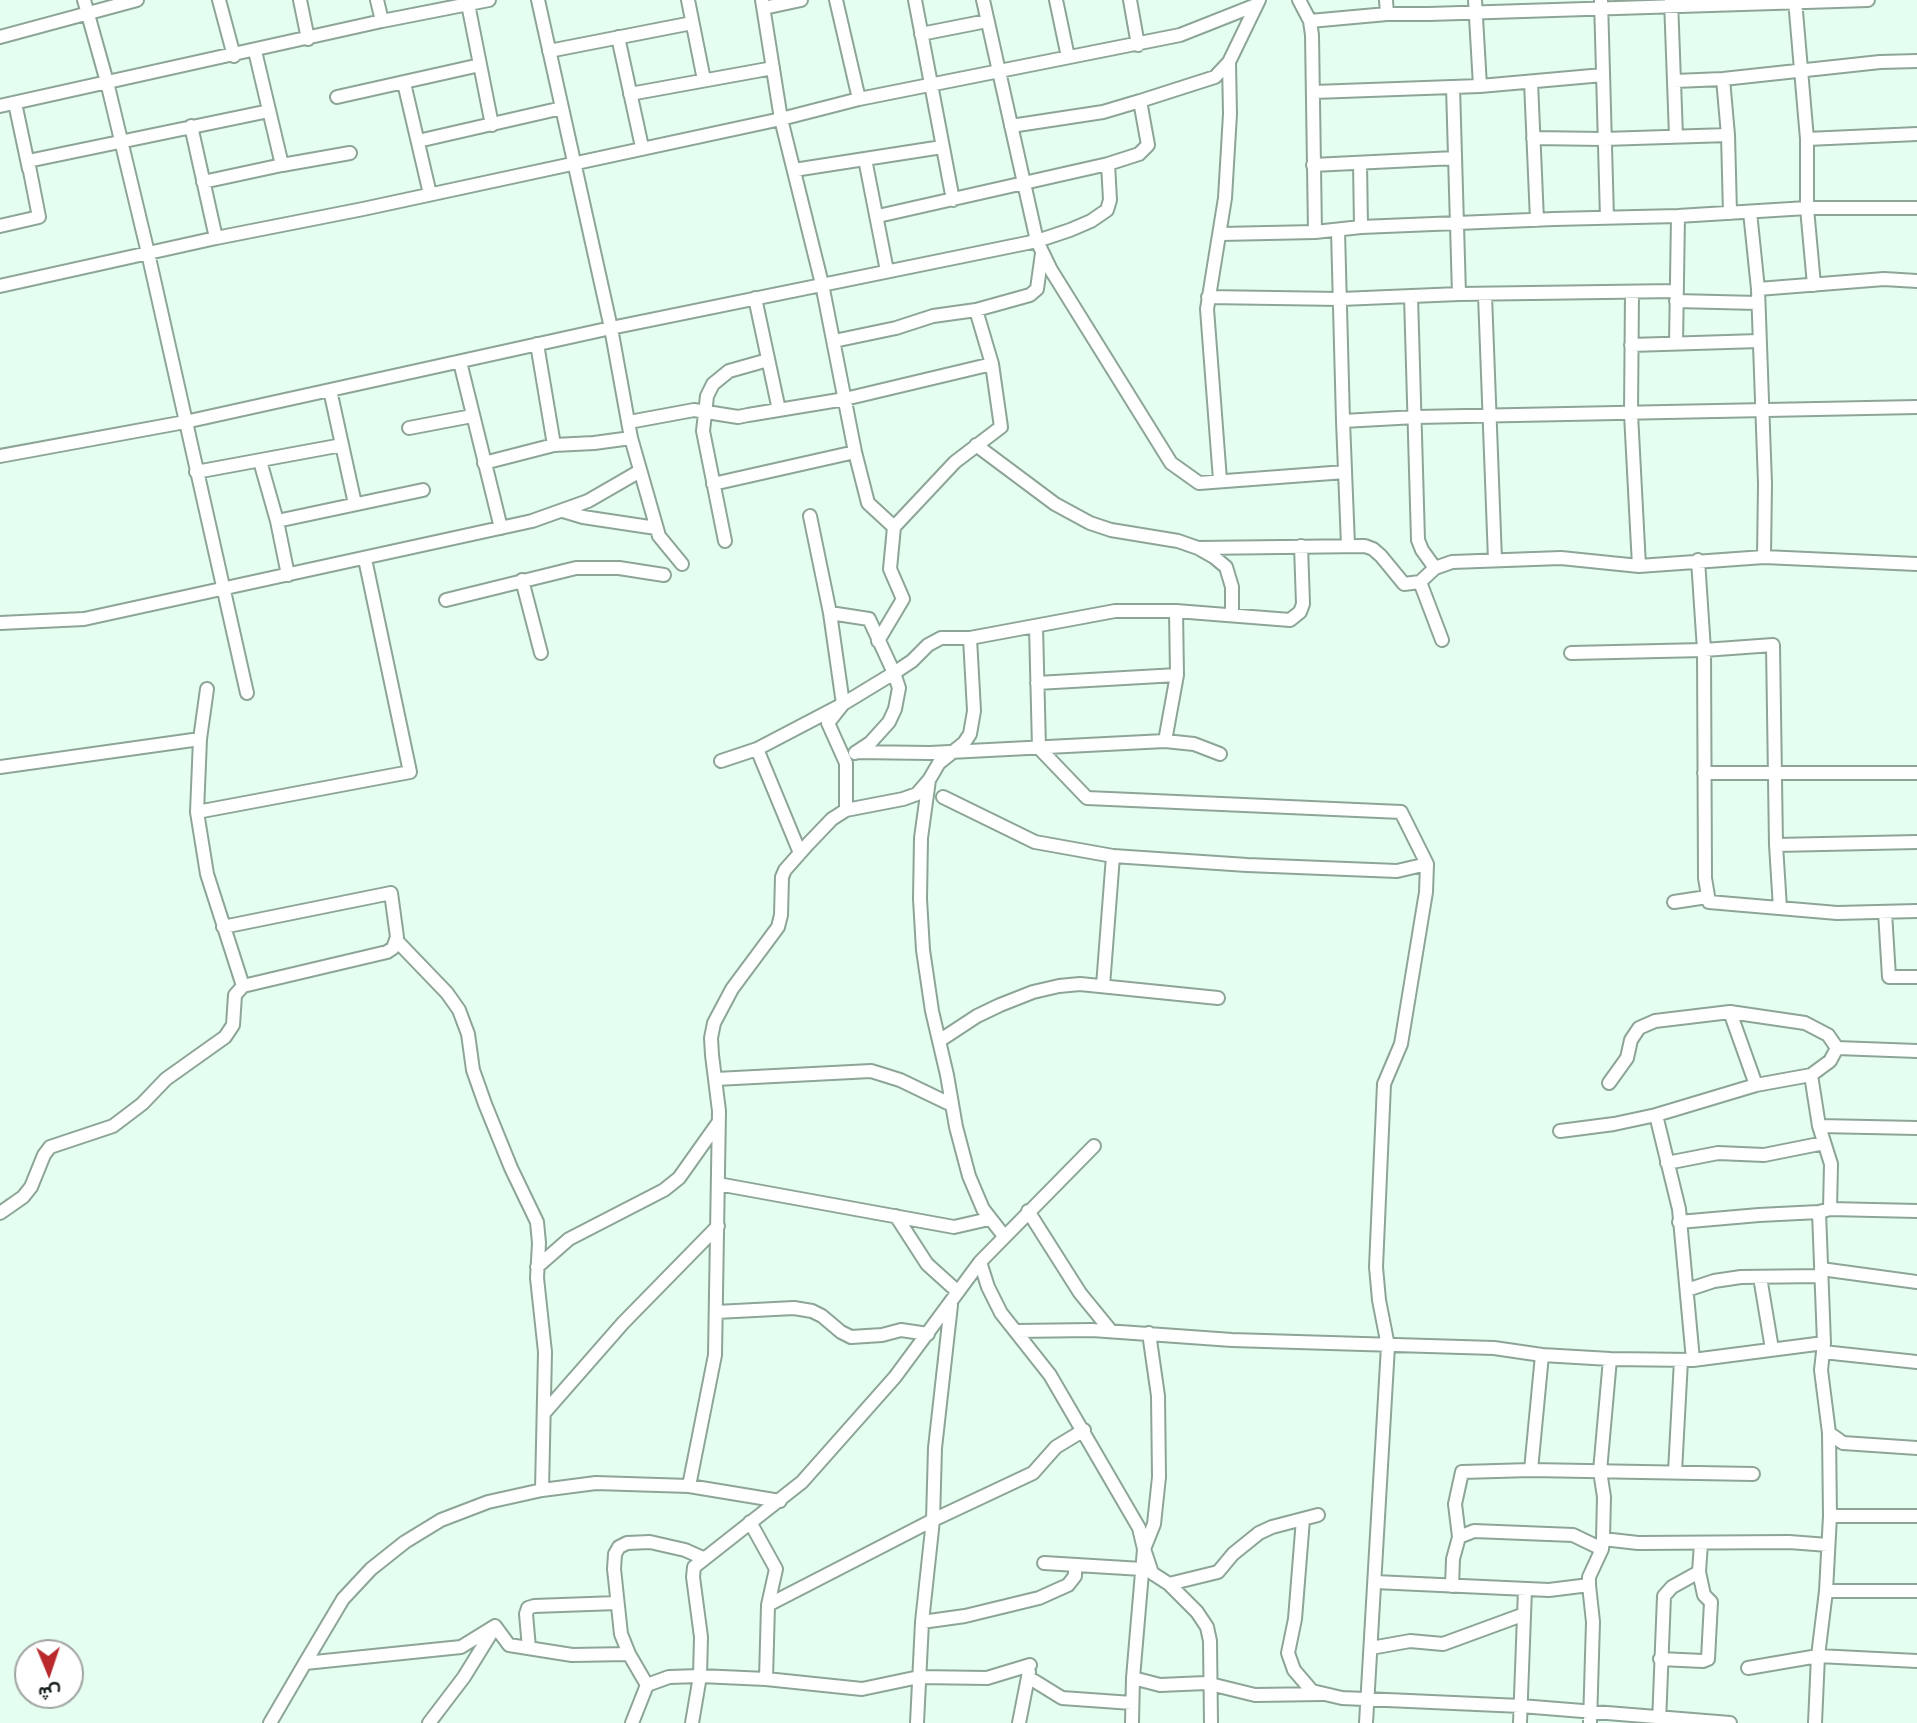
<!DOCTYPE html>
<meta charset="utf-8">
<style>
body{margin:0}
#map{position:relative;width:1917px;height:1723px;overflow:hidden;background:#e4feef;font-family:"Nunito Sans",Vazirmatn,sans-serif}
canvas{display:block}
.north{position:absolute;left:14px;top:1639px;width:70px;height:70px;box-sizing:border-box;background:#fff;border:2px solid #a0a4a2;border-radius:50%;rotate:178deg;font-size:19px;font-weight:700;line-height:28px;text-align:center;color:#121b16}
.north::after{content:'';display:block;margin:auto;width:24px;height:32px;background:#ba2a2c;clip-path:polygon(50% 0,100% 100%,50% 72%,0 100%)}
</style>
<div id="map">
<canvas width="1917" height="1723"></canvas>
<div class="north">ش</div>
</div>
<script>
const ctx = document.querySelector('canvas').getContext('2d');
ctx.lineJoin = 'round';
const poly = rows => new Path2D(rows.map(r => 'M' + r).join(''));
function stroke(path, color, width, dash) { ctx.strokeStyle = color; ctx.lineWidth = width; ctx.lineCap = dash ? 'butt' : 'round'; ctx.setLineDash(dash || []); ctx.stroke(path); }
const minor = poly([
 [84,0,107,82,148,253,247,693],
 [219,0,234,56],
 [300,0,308,39],
 [377,0,382,21],
 [538,0,611,328,631,438,659,536,682,564],
 [688,0,704,80],
 [762,0,781,119,822,284,855,452,868,503,894,527],
 [836,0,859,99],
 [915,0,953,200],
 [983,0,1037,241,1051,270,1171,463,1199,483,1345,472],
 [1056,0,1068,57],
 [1130,0,1138,45],
 [1299,0,1310,21,1312,35,1315,232],
 [1386,0,1387,14,1429,14,1868,0],
 [1475,0,1480,86],
 [1601,0,1607,218],
 [1671,0,1676,136],
 [1795,0,1807,139,1807,208,1814,285],
 [468,4,492,125],
 [764,8,801,0],
 [1310,21,1387,14],
 [921,34,987,21],
 [0,37,137,0],
 [618,37,642,147],
 [255,51,282,165],
 [549,51,692,23],
 [1723,79,1728,135,1730,213],
 [1675,81,1723,79,1880,62,1917,61],
 [1531,82,1537,220],
 [404,83,430,194],
 [1453,87,1459,294],
 [1314,92,1480,86,1603,75],
 [630,94,773,68],
 [337,97,480,65],
 [15,103,29,169],
 [0,106,382,21,489,0],
 [191,126,216,238],
 [1011,126,1103,112,1140,101],
 [1533,138,1604,139,1728,135],
 [1807,139,1917,134],
 [418,141,562,108],
 [865,159,887,271],
 [1360,163,1361,227],
 [1313,165,1455,158],
 [794,170,942,147],
 [203,182,282,165,350,153],
 [1750,212,1758,289,1765,484,1764,557],
 [878,216,1108,164],
 [0,226,39,217,28,161,269,111],
 [1338,231,1343,421,1416,417,1917,407],
 [1221,234,1315,232,1361,227,1554,219,1678,216,1807,208,1917,208],
 [0,286,216,238,363,209,781,119,859,99,1180,35,1256,5],
 [1758,289,1884,279,1917,281],
 [1632,292,1631,414,1639,566],
 [1485,295,1495,560],
 [1411,296,1418,540,1422,550,1435,568],
 [1208,297,1341,299,1459,294,1676,291],
 [755,298,779,410],
 [1676,301,1758,303],
 [834,341,896,328,933,316,976,310,1030,295,1037,289,1042,253],
 [537,344,554,445],
 [1676,344,1678,216],
 [1631,345,1759,341],
 [460,362,501,528],
 [330,390,355,504],
 [1343,421,1348,545],
 [629,422,694,410,738,417,748,415,845,399,992,364],
 [409,428,472,416],
 [976,445,1055,504,1090,523,1111,530,1178,541,1198,548,1214,557,1226,567,1232,587,1232,615],
 [0,456,185,422,611,328,1037,241,1070,230,1091,221,1107,210,1110,200,1108,164,1139,154,1148,145,1140,101,1215,77,1229,62,1259,0],
 [260,461,277,521,288,575],
 [484,463,554,445,594,443,631,438],
 [196,472,342,445],
 [1220,480,1207,309,1225,198,1230,114,1229,62],
 [713,484,855,452],
 [563,511,583,517,656,528],
 [810,516,830,613,843,704,828,723,846,763,846,810],
 [277,521,423,490],
 [725,541,703,431,707,396,713,384,729,371,768,360],
 [1198,548,1365,546,1373,549,1381,556,1404,584,1420,582,1435,568,1452,562,1561,558,1639,566,1764,557,1917,564],
 [1698,560,1704,650,1705,878,1709,902,1837,913,1917,911],
 [522,580,541,653],
 [1420,582,1442,640],
 [446,600,576,568,619,568,664,575],
 [830,613,869,619,894,673,899,688,895,709,889,722,870,743,855,753],
 [0,623,84,619,532,521,588,501,640,471],
 [1036,626,1039,748,1087,798,1401,812,1427,864,1426,892,1401,1044,1384,1084,1376,1267,1379,1300,1388,1346,1366,1723],
 [878,641,903,599,890,569,894,527,955,462,1001,427,992,364,976,310],
 [1571,653,1704,650,1773,645,1776,845,1780,908],
 [1037,683,1177,675],
 [207,689,200,739,197,812,207,874,243,986],
 [1165,741,1177,675,1176,611],
 [757,749,800,853],
 [856,752,930,753,1165,741,1194,744,1220,754],
 [721,761,757,749,843,704,894,673,912,661,928,645,941,638,970,638,1115,611,1176,611,1290,620,1300,612,1303,604,1301,546],
 [0,767,200,739],
 [1704,773,1917,773],
 [929,780,921,838,920,899,923,950,932,1011,947,1075,956,1127,969,1176,983,1209,1004,1236],
 [943,797,1035,842,1113,856,1103,986],
 [197,812,410,772,365,559],
 [1776,845,1917,842],
 [1113,856,1247,865,1397,871,1427,864],
 [1674,902,1707,897],
 [1885,912,1889,977,1917,977],
 [397,941,447,993,459,1010,468,1034,473,1070,485,1104,511,1168,537,1222,539,1243,537,1278,545,1352,542,1490],
 [1730,1012,1756,1085],
 [939,1041,977,1016,1000,1005,1033,992,1059,986,1080,984,1218,998],
 [1811,1075,1819,1126,1831,1164,1830,1209],
 [716,1079,871,1071,900,1080,952,1105],
 [1609,1083,1627,1058,1631,1040,1639,1028,1655,1021,1730,1012,1805,1023,1828,1035,1837,1048,1917,1051],
 [1656,1115,1679,1209,1693,1360],
 [1819,1126,1917,1128],
 [1560,1131,1614,1124,1656,1115,1756,1085,1811,1075,1830,1061,1837,1048],
 [1667,1163,1718,1153,1764,1155,1824,1143],
 [718,1184,954,1227,989,1219],
 [1028,1211,1080,1293,1111,1331],
 [0,1213,23,1197,31,1187,44,1155,50,1147,113,1126,142,1104,166,1079,225,1037,233,1025,235,995,243,986,387,952,393,948,397,937,391,893,223,927],
 [896,1216,927,1264,958,1292],
 [1679,1222,1759,1215,1819,1212,1830,1209,1917,1211],
 [980,1262,988,1287,1001,1313,1050,1375,1139,1528,1144,1549,1133,1678,1160,1685,1206,1683,1255,1695,1322,1694],
 [537,1267,569,1239,664,1190,679,1178,718,1123],
 [1821,1269,1917,1282],
 [1760,1277,1772,1349],
 [1687,1290,1714,1281,1741,1277,1821,1276],
 [716,1312,794,1308,812,1311,822,1316,841,1332,851,1337,882,1335,901,1330,928,1334],
 [1015,1331,1092,1330,1232,1340,1494,1348,1542,1355,1610,1359,1693,1360,1824,1343],
 [1149,1333,1158,1396,1159,1477,1154,1524,1144,1549,1152,1573,1169,1584,1197,1612,1207,1627,1210,1641,1211,1723],
 [1823,1352,1917,1362],
 [545,1412,623,1323,718,1226],
 [1829,1433,1843,1443,1917,1448],
 [1531,1470,1542,1355],
 [1675,1472,1681,1360],
 [689,1486,715,1355,719,1111,712,1055,711,1038,714,1023,732,989,778,927,781,915,782,877,785,870,808,844,832,819,846,810,903,799,917,794,929,780,939,763,964,743,970,734,974,711,970,638],
 [1830,1516,1917,1516],
 [1303,1519,1295,1619,1288,1653,1294,1670,1312,1691,1342,1698,1521,1706,1730,1723],
 [750,1522,776,1569,768,1605,766,1679],
 [1459,1537,1474,1531,1573,1535,1602,1549],
 [1603,1539,1638,1543,1789,1542,1828,1545],
 [1044,1563,1142,1569],
 [1375,1582,1549,1590,1589,1585],
 [1169,1584,1218,1572,1233,1554,1259,1533,1272,1527,1318,1515],
 [1452,1586,1453,1559,1459,1537,1455,1504,1462,1472,1531,1470,1753,1474],
 [1826,1591,1917,1591],
 [768,1605,933,1520,1033,1473,1056,1447,1084,1430],
 [922,1622,965,1616,1039,1598,1068,1585,1075,1576,1075,1565],
 [529,1648,526,1614,528,1608,534,1606,617,1603],
 [1371,1648,1410,1641,1443,1644,1522,1615],
 [1660,1659,1703,1661,1708,1659,1711,1602,1704,1595,1699,1572,1701,1543],
 [305,1663,343,1599,371,1569,405,1542,441,1520,488,1502,542,1490,596,1483,689,1486,780,1501],
 [1748,1668,1818,1656,1917,1661],
 [1028,1677,1062,1698,1132,1703],
 [647,1685,629,1654,621,1634,614,1569,615,1554,619,1547,627,1543,650,1542,685,1550,703,1558],
 [270,1723,305,1663,461,1647,495,1626,509,1645,572,1655,629,1654],
 [429,1723,464,1677,493,1630],
 [632,1723,647,1685,669,1677,700,1676,766,1679,862,1689,919,1677,987,1678,1030,1665],
 [692,1723,700,1676,701,1637,693,1577,694,1567,802,1482,895,1377,980,1262,1094,1146],
 [917,1723,922,1622,933,1520,935,1448,951,1305],
 [1019,1723,1029,1672],
 [1132,1723,1133,1678],
 [1520,1723,1525,1589],
 [1590,1723,1593,1622,1589,1585,1589,1577,1602,1549,1603,1539,1604,1497,1600,1471,1610,1359],
 [1659,1723,1664,1596,1672,1587,1699,1572],
 [1815,1723,1818,1656,1826,1591,1830,1516,1829,1433,1821,1370,1824,1343,1819,1212]
]);
stroke(minor, '#8da597', 16);
stroke(minor, '#fff', 12);
</script>
